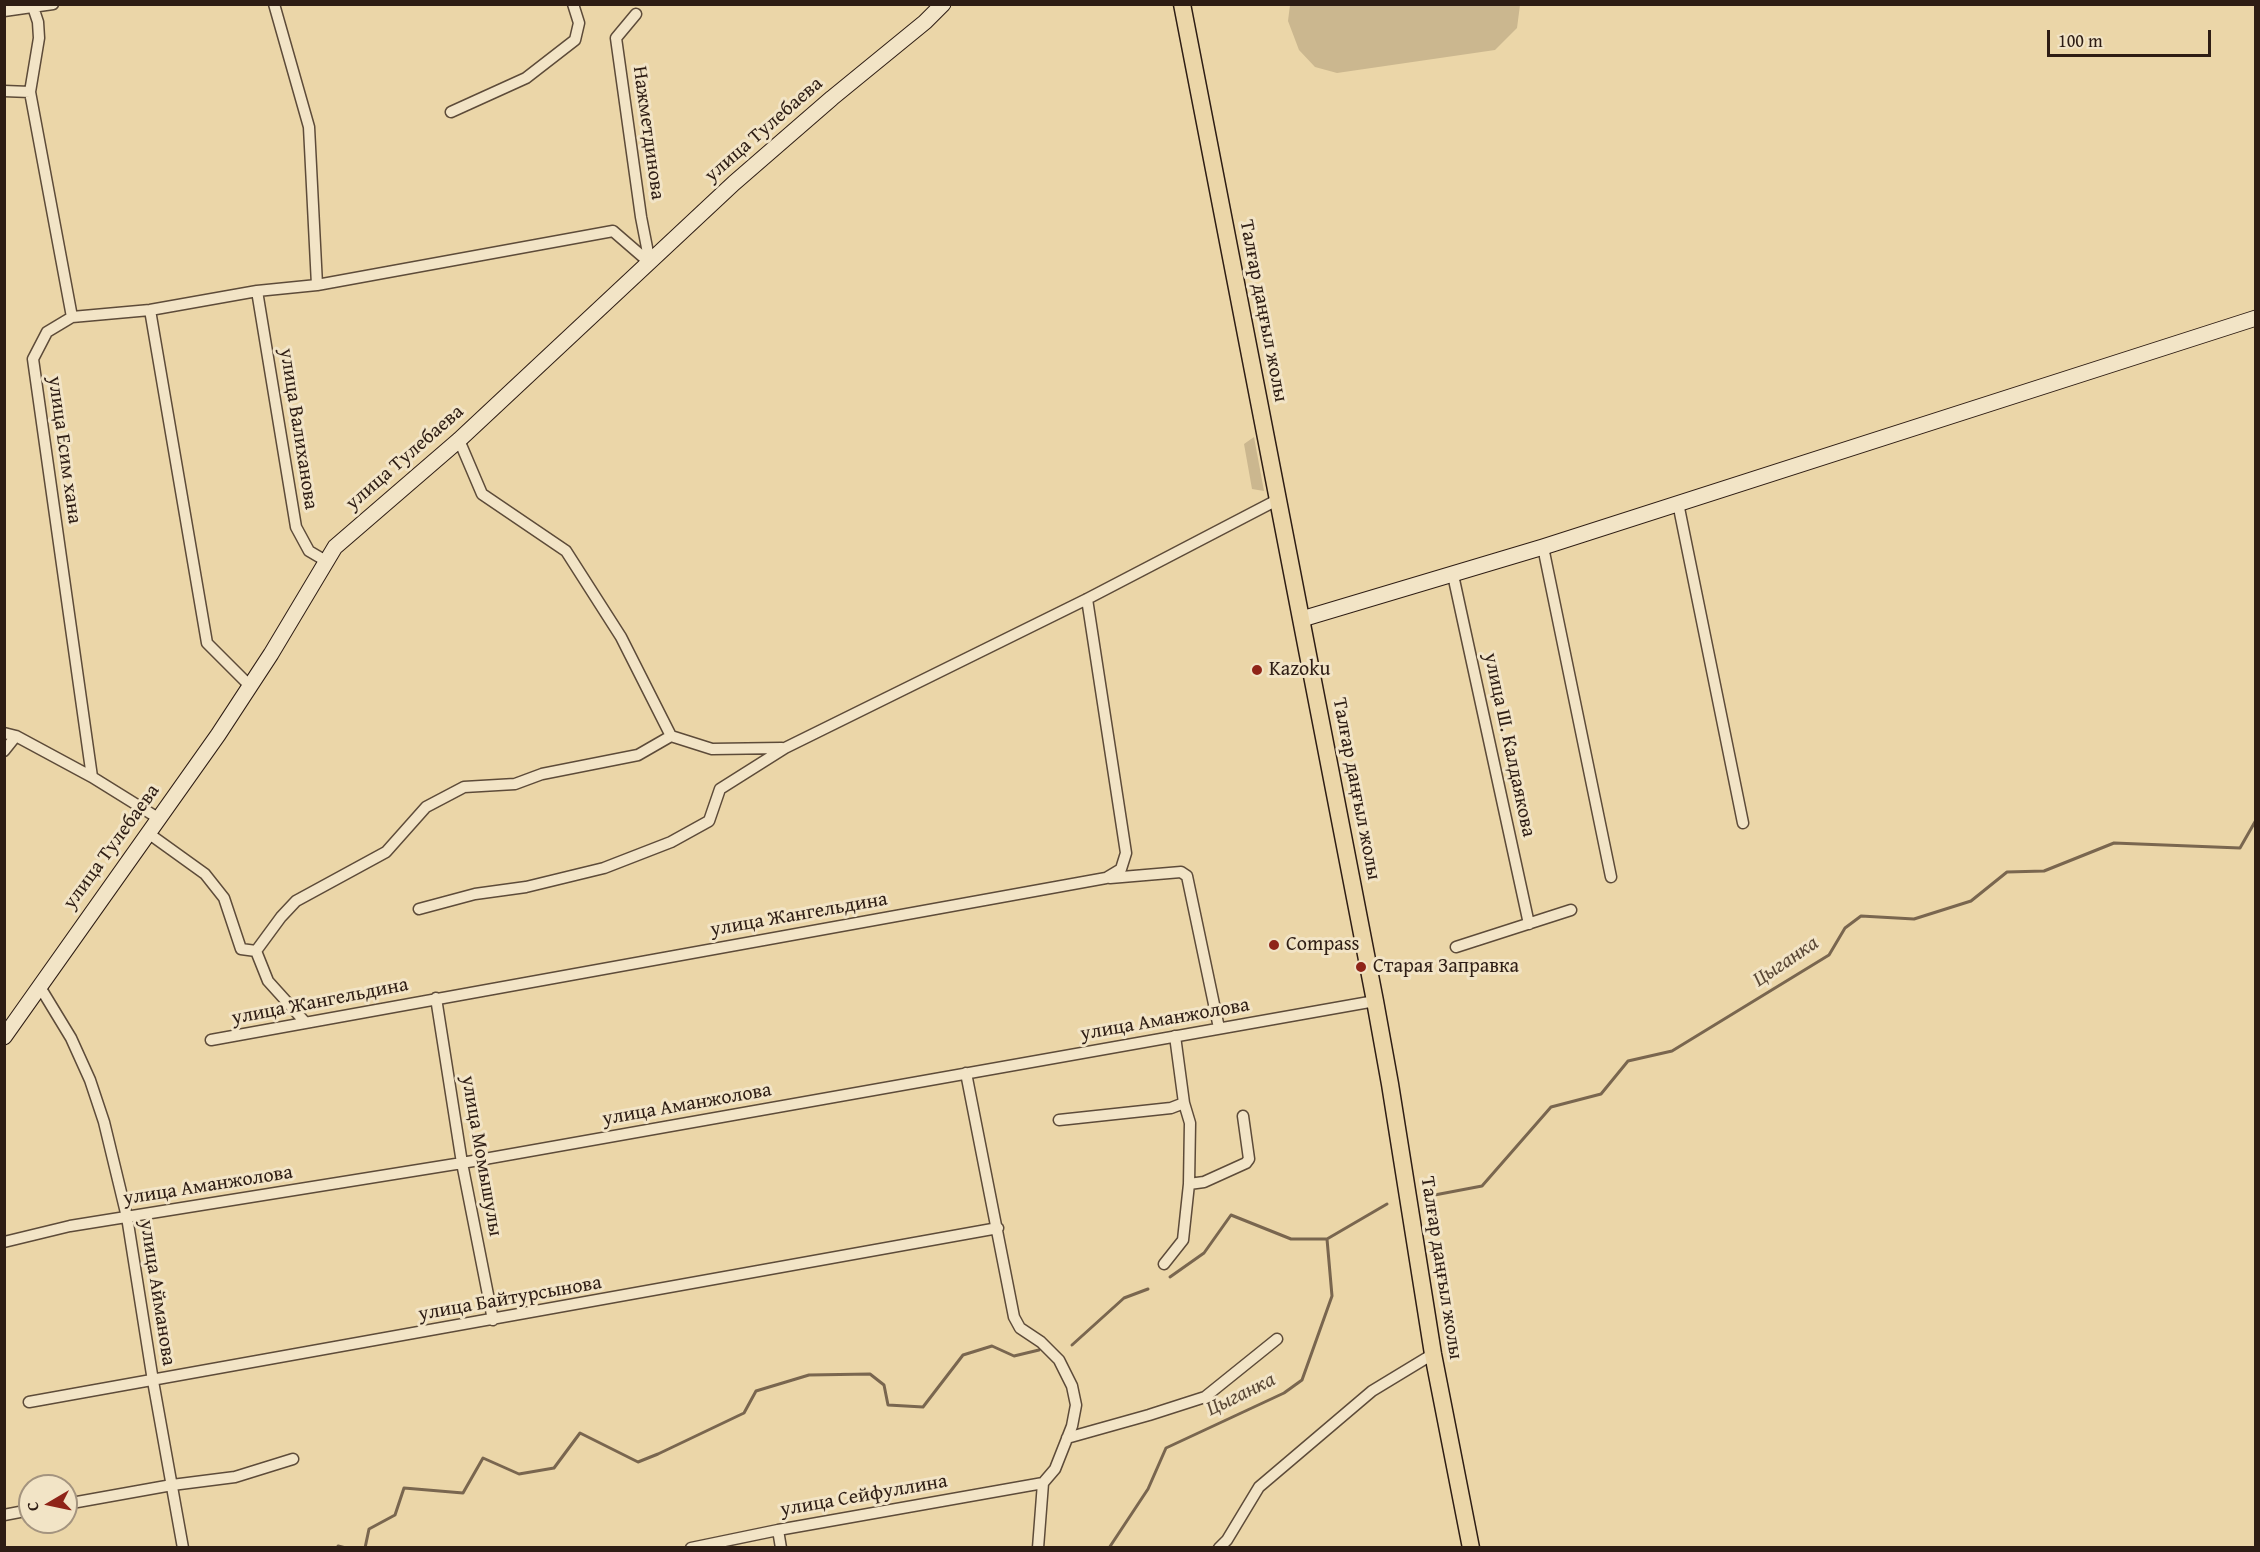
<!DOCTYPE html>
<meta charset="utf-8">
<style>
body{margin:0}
#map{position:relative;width:2260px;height:1552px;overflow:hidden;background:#ebd6a8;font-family:"Gentium Book Plus",serif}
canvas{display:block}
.frame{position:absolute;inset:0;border:6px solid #2e1d14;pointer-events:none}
.north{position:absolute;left:18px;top:1474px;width:60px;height:60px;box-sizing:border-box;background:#f2e4c6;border:2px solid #a4947f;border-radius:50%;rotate:261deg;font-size:16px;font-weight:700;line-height:24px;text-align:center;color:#2e1d14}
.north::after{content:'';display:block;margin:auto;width:21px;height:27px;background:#8f2418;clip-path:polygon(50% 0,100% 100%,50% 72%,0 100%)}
.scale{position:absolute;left:2047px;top:30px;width:164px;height:27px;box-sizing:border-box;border:3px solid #2e1d14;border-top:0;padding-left:8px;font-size:18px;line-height:21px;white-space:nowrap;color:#2e1d14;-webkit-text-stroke:4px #f2e4c6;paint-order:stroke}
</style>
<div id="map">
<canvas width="2260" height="1552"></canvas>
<div class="frame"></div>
<div class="north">С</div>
<div class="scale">100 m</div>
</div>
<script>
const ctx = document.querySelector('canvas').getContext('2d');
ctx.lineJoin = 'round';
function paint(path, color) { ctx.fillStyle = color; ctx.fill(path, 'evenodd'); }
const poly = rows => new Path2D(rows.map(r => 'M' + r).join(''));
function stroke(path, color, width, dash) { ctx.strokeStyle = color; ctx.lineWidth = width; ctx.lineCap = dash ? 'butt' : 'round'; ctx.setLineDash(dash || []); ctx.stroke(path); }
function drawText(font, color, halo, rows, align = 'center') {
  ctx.font = font + ' "Gentium Book Plus",serif'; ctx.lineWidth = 6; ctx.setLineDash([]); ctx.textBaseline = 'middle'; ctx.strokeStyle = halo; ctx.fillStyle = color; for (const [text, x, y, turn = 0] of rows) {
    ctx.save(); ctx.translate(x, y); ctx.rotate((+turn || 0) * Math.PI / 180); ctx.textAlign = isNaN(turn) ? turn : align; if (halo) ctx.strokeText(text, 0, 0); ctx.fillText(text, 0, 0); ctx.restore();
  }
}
paint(poly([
 [1290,5,1290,4,1520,5,1517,28,1495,50,1337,73,1315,67,1299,50,1288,21],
 [1254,437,1264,491,1252,489,1244,444]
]), '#cbb78f');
stroke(poly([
 [1424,1197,1482,1186,1551,1107,1601,1094,1628,1061,1672,1051,1829,955,1845,928,1861,916,1914,919,1971,901,2007,872,2044,871,2114,843,2240,848,2256,820],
 [1170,1277,1204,1253,1231,1215,1291,1239,1327,1239],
 [1072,1345,1124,1298,1148,1289],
 [338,1548,338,1546,346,1548],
 [365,1548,369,1529,395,1515,404,1488,463,1493,483,1458,519,1474,554,1468,580,1433,638,1462,658,1454,744,1413,756,1391,809,1375,870,1374,884,1385,888,1405,923,1407,963,1355,992,1346,1014,1356,1039,1350],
 [1109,1548,1148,1489,1166,1448,1284,1393,1302,1380,1332,1296,1327,1239,1387,1204]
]), '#79664f', 3);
const street = poly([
 [32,4,38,22,39,38,30,92,72,317,47,332,33,359,92,777],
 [274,4,309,127,317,285],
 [4,11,53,4],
 [636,14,616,38,641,217,650,263],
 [4,91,30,92],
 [451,112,526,78,575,40,579,23,573,4],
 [257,291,296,527,309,551,326,561],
 [150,310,207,643,250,686],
 [72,317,150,310,257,291,317,285,613,231,650,263],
 [1678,503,1743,823],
 [1543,547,1611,877],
 [1453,575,1529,924],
 [4,733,16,736,92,777,158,818],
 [671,736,712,749,782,748],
 [4,751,16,736],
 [148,833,205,874,224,898,241,949,256,951,281,917,296,901,386,852,426,807,464,787,515,784,542,774,638,755,671,736,621,637,566,551,482,494,459,440],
 [1110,878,1181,872,1187,876,1219,1028],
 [419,909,475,894,526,887,604,868,671,842,709,821,720,789,785,748,1087,599,1279,499],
 [1456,947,1571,910],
 [256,951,268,981,305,1022],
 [40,987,71,1038,90,1080,104,1122,127,1217,153,1381,183,1548],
 [436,998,462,1163,493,1320],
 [211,1040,1106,878,1121,869,1126,853,1087,599],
 [966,1073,1014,1317,1020,1328,1041,1342,1059,1360,1072,1386,1076,1405,1072,1426,1055,1469,1043,1483,1038,1548],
 [1184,1103,1190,1123,1189,1184,1204,1182,1246,1163,1249,1159,1243,1116],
 [1059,1120,1171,1108,1184,1103,1175,1036],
 [4,1242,70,1226,462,1163,1375,1001],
 [1164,1264,1183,1240,1189,1184],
 [29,1402,998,1228],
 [1067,1438,1149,1415,1205,1397,1277,1339],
 [66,1504,172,1485,235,1477,293,1459],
 [4,1515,30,1510],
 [778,1530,781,1548],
 [691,1548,778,1530,1043,1483],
 [1219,1548,1227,1540,1259,1487,1372,1391,1433,1354]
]);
const secondary = poly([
 [1302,619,1543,547,2256,318],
 [4,1037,218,735,271,654,335,547,459,440,734,183,832,98,925,22,943,4]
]);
const primary = poly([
 [1182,4,1375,1001,1390,1084,1433,1354,1471,1548]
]);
stroke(street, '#5d4b39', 13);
stroke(secondary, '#2e1d14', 17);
stroke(primary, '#2e1d14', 19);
stroke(street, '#f2e4c6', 10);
stroke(secondary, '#f2e4c6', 15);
stroke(primary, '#ebd6a8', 16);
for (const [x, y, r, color] of [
 [1257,670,6,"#8f2418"],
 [1274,945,6,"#8f2418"],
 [1361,967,6,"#8f2418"]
]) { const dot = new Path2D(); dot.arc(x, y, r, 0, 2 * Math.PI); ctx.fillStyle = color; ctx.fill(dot); stroke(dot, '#f2e4c6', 2); }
drawText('20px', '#2e1d14', '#f2e4c6', [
 ["улица Тулебаева",764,130,-41],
 ["Нажметдинова",648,133,82],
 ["Талғар даңғыл жолы",1263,311,79],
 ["улица Валиханова",298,429,81],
 ["улица Есим хана",64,450,82],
 ["улица Тулебаева",405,458,-41],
 ["улица Ш. Калдаякова",1509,745,78],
 ["Талғар даңғыл жолы",1356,789,79],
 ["улица Тулебаева",112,847,-54],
 ["улица Жангельдина",799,915,-10],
 ["улица Жангельдина",320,1002,-11],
 ["улица Аманжолова",1165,1020,-10],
 ["улица Аманжолова",687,1105,-10],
 ["улица Момышулы",481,1156,80],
 ["улица Аманжолова",208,1186,-9],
 ["Талғар даңғыл жолы",1441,1268,81],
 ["улица Айманова",157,1293,81],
 ["улица Байтурсынова",510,1299,-10],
 ["улица Сейфуллина",864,1496,-10]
]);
drawText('20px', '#2e1d14', '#f2e4c6', [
 ["Kazoku",1269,670],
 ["Compass",1286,945],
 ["Старая Заправка",1373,967]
], 'left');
drawText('italic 21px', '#5a4836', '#f2e4c6', [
 ["Цыганка",1786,962,-34],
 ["Цыганка",1241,1395,-26]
]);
</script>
